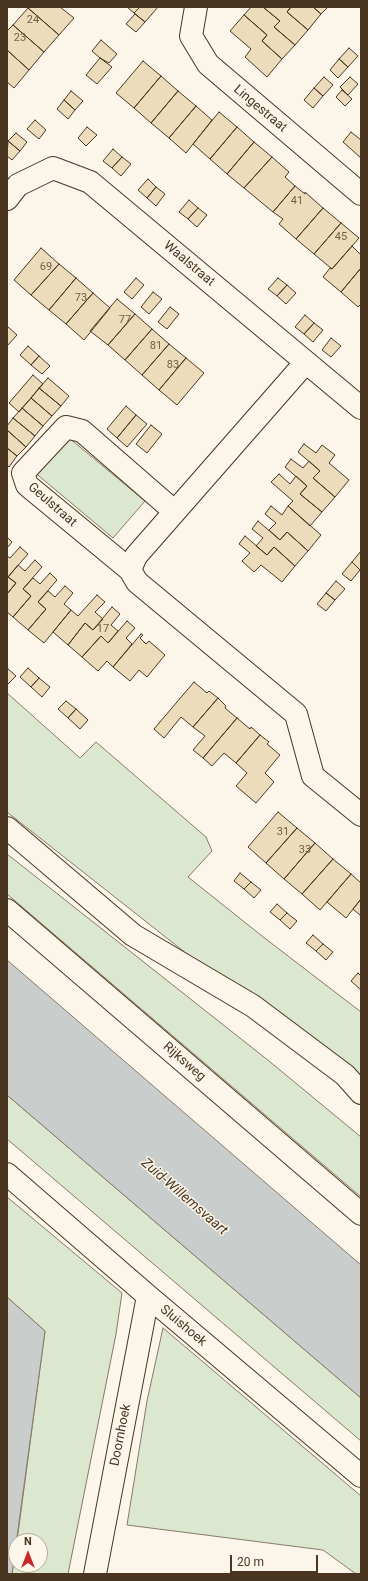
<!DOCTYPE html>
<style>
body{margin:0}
#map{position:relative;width:368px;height:1581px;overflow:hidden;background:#fbf6e9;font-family:Roboto,sans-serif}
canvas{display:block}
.frame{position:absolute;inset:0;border:8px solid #4a3520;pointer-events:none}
.north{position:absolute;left:8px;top:1533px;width:40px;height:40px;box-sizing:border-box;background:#fbf6e9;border:1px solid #b4a999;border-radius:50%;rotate:0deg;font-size:11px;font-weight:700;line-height:16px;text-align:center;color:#4a3520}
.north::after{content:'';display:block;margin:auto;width:14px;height:18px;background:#c62828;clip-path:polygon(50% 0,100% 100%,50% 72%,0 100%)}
.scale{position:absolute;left:230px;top:1555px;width:88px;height:18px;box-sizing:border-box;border:2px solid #4a3520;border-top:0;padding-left:5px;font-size:12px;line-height:14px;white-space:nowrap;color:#4a3520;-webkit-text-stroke:3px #fbf6e9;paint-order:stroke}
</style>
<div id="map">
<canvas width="368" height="1581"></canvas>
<div class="frame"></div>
<div class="north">N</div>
<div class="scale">20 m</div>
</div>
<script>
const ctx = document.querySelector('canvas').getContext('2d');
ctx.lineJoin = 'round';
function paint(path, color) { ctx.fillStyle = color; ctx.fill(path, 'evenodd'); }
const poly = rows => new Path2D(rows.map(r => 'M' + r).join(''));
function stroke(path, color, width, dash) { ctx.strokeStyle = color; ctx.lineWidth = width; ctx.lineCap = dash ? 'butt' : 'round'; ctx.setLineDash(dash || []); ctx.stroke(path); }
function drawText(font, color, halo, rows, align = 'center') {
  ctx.font = font + ' Roboto,sans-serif'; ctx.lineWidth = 3; ctx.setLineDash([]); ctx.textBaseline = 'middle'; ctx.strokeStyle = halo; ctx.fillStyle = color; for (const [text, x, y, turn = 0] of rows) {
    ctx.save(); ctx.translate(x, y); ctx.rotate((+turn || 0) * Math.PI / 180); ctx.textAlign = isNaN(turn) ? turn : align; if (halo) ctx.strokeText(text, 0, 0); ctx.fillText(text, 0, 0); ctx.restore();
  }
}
const green = poly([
 [68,437,145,501,113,538,33,471,68,437],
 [7,693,80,758,96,742,206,837,212,851,188,877,262,936,361,1012,361,1094,291,1036,7,812,7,693],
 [7,854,269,1061,361,1137,361,1197,7,894,7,854],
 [7,1095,361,1398,361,1441,7,1139,7,1095],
 [7,1197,122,1293,116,1334,68,1574,12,1574,16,1548,16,1565,40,1565,40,1541,17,1541,45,1331,7,1297,7,1197],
 [163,1328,361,1496,361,1574,356,1574,323,1550,127,1525,147,1401,163,1328]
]);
paint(green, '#dce7d0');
stroke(green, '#887966', 1);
const water = poly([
 [7,960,361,1265,361,1398,7,1095,7,960],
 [7,1297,45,1331,12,1574,7,1574,7,1297]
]);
paint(water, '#c9cecd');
stroke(water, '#887966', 1);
const building = poly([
 [28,7,60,7,74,18,59,35,28,8,28,7],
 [127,7,140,7,134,13,127,7],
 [140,7,158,7,145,22,134,13,140,7],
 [251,7,263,7,280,21,274,27,295,45,282,59,262,41,267,35,244,15,251,7],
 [263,7,291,7,287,12,308,30,295,45,274,27,280,21,263,7],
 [291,7,313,7,321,14,308,30,287,12,291,7],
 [313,7,328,7,321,14,313,7],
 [28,8,59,35,44,52,13,25,28,8],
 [135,14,145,22,136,32,126,24,135,14],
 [244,15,267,35,262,41,282,59,267,77,245,57,251,49,230,31,244,15],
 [13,25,44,52,29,70,7,50,7,31,13,25],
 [101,40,117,54,109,63,100,58,92,51,101,40],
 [349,48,358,56,348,67,339,59,349,48],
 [7,50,29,70,14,88,7,82,7,50],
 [100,58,112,67,97,84,86,75,100,58],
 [339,59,348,67,338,78,330,70,339,59],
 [143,61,161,76,134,108,116,93,143,61],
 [161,76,178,91,151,123,134,108,161,76],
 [324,77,333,85,323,96,314,88,324,77],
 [350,77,358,84,348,95,340,87,350,77],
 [314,88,323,96,313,108,304,100,314,88],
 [342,90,352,99,345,106,336,97,342,90],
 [71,91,83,101,75,110,64,100,71,91],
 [178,91,196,106,169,138,151,123,178,91],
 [64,100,75,110,68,119,57,109,64,100],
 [196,106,212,120,186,153,169,138,196,106],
 [219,112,237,127,210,159,193,144,219,112],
 [35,120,46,130,39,139,27,129,35,120],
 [87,127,97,135,86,146,78,138,87,127],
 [237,127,254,142,227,174,210,159,237,127],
 [351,132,361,140,361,158,343,142,351,132],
 [16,133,27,142,20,151,8,141,16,133],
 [8,141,20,151,12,160,7,156,8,141],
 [254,142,272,157,244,188,227,174,254,142],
 [113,149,122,157,112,168,103,161,113,149],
 [122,157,131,164,121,176,112,168,122,157],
 [272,157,289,172,285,177,295,186,273,212,244,188,272,157],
 [148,179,156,187,147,198,138,190,148,179],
 [295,186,305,194,305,192,323,208,296,239,279,224,283,219,273,212,295,186],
 [156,187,165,194,156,206,147,198,156,187],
 [189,200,198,208,188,219,179,212,189,200],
 [198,208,207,215,197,227,188,219,198,208],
 [323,208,341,223,314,254,296,239,323,208],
 [341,223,359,238,332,269,314,254,341,223],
 [352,246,361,255,361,268,341,292,323,277,330,268,332,269,352,246],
 [41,248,59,264,31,295,14,280,41,248],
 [59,264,76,278,49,310,31,295,59,264],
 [361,268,361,304,358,307,341,292,361,268],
 [76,278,93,293,66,324,49,310,76,278],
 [136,278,144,285,132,299,124,292,136,278],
 [278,278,287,285,277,296,268,289,278,278],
 [287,285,296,293,286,304,277,296,287,285],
 [153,292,162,299,149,314,141,307,153,292],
 [93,293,110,308,84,340,66,324,93,293],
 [117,299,135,314,108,345,90,331,117,299],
 [170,307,179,314,167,329,158,322,170,307],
 [135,314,152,329,125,360,108,345,135,314],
 [305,315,314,323,304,334,295,327,305,315],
 [314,323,323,330,313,342,304,334,314,323],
 [7,326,17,335,8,345,7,344,7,326],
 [152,329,169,344,142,375,125,360,152,329],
 [331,338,341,346,331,357,322,350,331,338],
 [169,344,186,358,159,390,142,375,169,344],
 [28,346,39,356,31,365,20,355,28,346],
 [39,356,50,366,42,374,31,365,39,356],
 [186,358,204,373,177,405,159,390,186,358],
 [33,375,43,384,19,412,9,403,33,375],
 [48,378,69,396,61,406,39,388,48,378],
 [39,388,61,406,52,416,31,398,39,388],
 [31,398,52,416,43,426,22,408,31,398],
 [126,406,136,415,117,438,107,429,126,406],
 [22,408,43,426,35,436,13,418,22,408],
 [136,415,147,424,127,447,117,438,136,415],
 [13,418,35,436,26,447,7,430,7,426,13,418],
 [151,425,162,434,147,453,136,444,151,425],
 [7,430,26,447,17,456,7,448,7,430],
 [304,444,316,453,322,445,335,455,329,463,349,480,335,497,313,478,320,471,298,452,304,444],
 [7,448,17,456,9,467,7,465,7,448],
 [291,459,303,468,309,461,320,471,313,478,335,497,322,512,300,494,307,486,285,467,291,459],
 [279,474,290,484,296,476,307,486,300,494,322,512,310,526,288,506,293,501,271,482,279,474],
 [271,506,282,515,288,506,321,535,308,551,287,532,280,540,269,530,276,523,265,514,271,506],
 [258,521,280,540,287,532,308,551,295,566,274,547,267,555,256,546,263,538,252,529,258,521],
 [245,536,267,555,274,547,295,566,282,582,261,565,254,572,242,561,250,553,239,544,245,536],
 [7,537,12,542,7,548,7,537],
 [20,547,28,554,8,577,16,583,7,594,7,556,10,558,20,547],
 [361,551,361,570,360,570,352,562,361,551],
 [35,560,42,567,23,589,31,596,13,617,7,612,7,594,16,583,8,577,18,565,25,571,35,560],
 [352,562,360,570,351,581,342,574,352,562],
 [50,573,57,580,38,602,46,609,28,630,13,617,31,596,23,589,33,578,40,584,50,573],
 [336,581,345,589,335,600,326,593,336,581],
 [65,586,73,593,64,604,71,610,44,643,28,630,46,609,38,602,48,591,55,597,65,586],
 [326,593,335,600,326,611,317,604,326,593],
 [97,595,105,602,95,612,103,619,93,630,85,623,68,645,53,632,71,610,78,616,97,595],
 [112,607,120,614,111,625,118,631,108,643,101,636,82,657,68,645,85,623,93,630,112,607],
 [127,621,135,628,126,638,132,644,113,667,107,661,98,671,82,657,101,636,108,643,127,621],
 [141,634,143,635,140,638,146,644,149,641,165,655,147,677,139,670,130,681,113,667,141,634],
 [7,668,16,676,8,684,7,684,7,668],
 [28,668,39,678,31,687,20,677,28,668],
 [39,678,50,687,42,697,31,687,39,678],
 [194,682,207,693,209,691,218,698,193,727,181,717,164,738,154,729,194,682],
 [218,698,226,706,225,708,237,718,203,758,193,750,205,736,193,727,218,698],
 [66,701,76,709,68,718,58,709,66,701],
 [76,709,88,720,80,729,68,718,76,709],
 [237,718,250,729,251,727,260,735,236,763,224,753,212,766,203,758,237,718],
 [260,735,269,742,267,744,280,755,265,773,274,782,256,803,236,786,247,773,236,763,260,735],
 [278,812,297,828,266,863,248,847,278,812],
 [297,828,315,843,284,879,266,863,297,828],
 [315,843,333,859,302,894,284,879,315,843],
 [333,859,351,874,320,910,302,894,333,859],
 [240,873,251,882,244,889,234,881,240,873],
 [351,874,361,883,361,899,346,918,327,902,351,874],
 [251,882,261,890,254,898,244,889,251,882],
 [361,899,361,916,353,909,361,899],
 [277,904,287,913,280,920,270,912,277,904],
 [287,913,297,921,290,929,280,920,287,913],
 [313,935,323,944,316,951,306,943,313,935],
 [323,944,333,952,326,960,316,951,323,944],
 [358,973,361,976,361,990,351,981,358,973]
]);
paint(building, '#ecdcbc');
stroke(building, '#4a3520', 1);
const minor = poly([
 [196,7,191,36,208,64,361,194],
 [7,199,18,185,53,168,90,182,361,408],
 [306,362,136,556,130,570,137,582,296,714,313,776,361,815],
 [130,570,27,485,23,473,66,427,82,431,174,511],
 [7,828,133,935,253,1006,345,1075,361,1093],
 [7,1174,148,1296,361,1476],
 [95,1574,148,1296]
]);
const major = poly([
 [7,910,361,1214]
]);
stroke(minor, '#4a3520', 24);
stroke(major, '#4a3520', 24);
stroke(minor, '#fbf6e9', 22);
stroke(major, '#fbf6e9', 22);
drawText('11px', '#725f47', null, [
 ["24",33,20],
 ["23",20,38],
 ["41",297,201],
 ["45",341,237],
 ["69",46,267],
 ["73",81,298],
 ["77",125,320],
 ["81",156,346],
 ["83",173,365],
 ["17",103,629],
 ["31",283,832],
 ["33",305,850]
]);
drawText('13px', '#4a3520', '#fbf6e9', [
 ["Lingestraat",260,109,40],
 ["Waalstraat",189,264,40],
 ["Geulstraat",52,505,41],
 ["Rijksweg",184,1062,41],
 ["Sluishoek",183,1326,40],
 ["Doornhoek",121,1435,-79]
]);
drawText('italic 14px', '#4a3520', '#fbf6e9', [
 ["Zuid-Willemsvaart",184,1197,41]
]);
</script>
